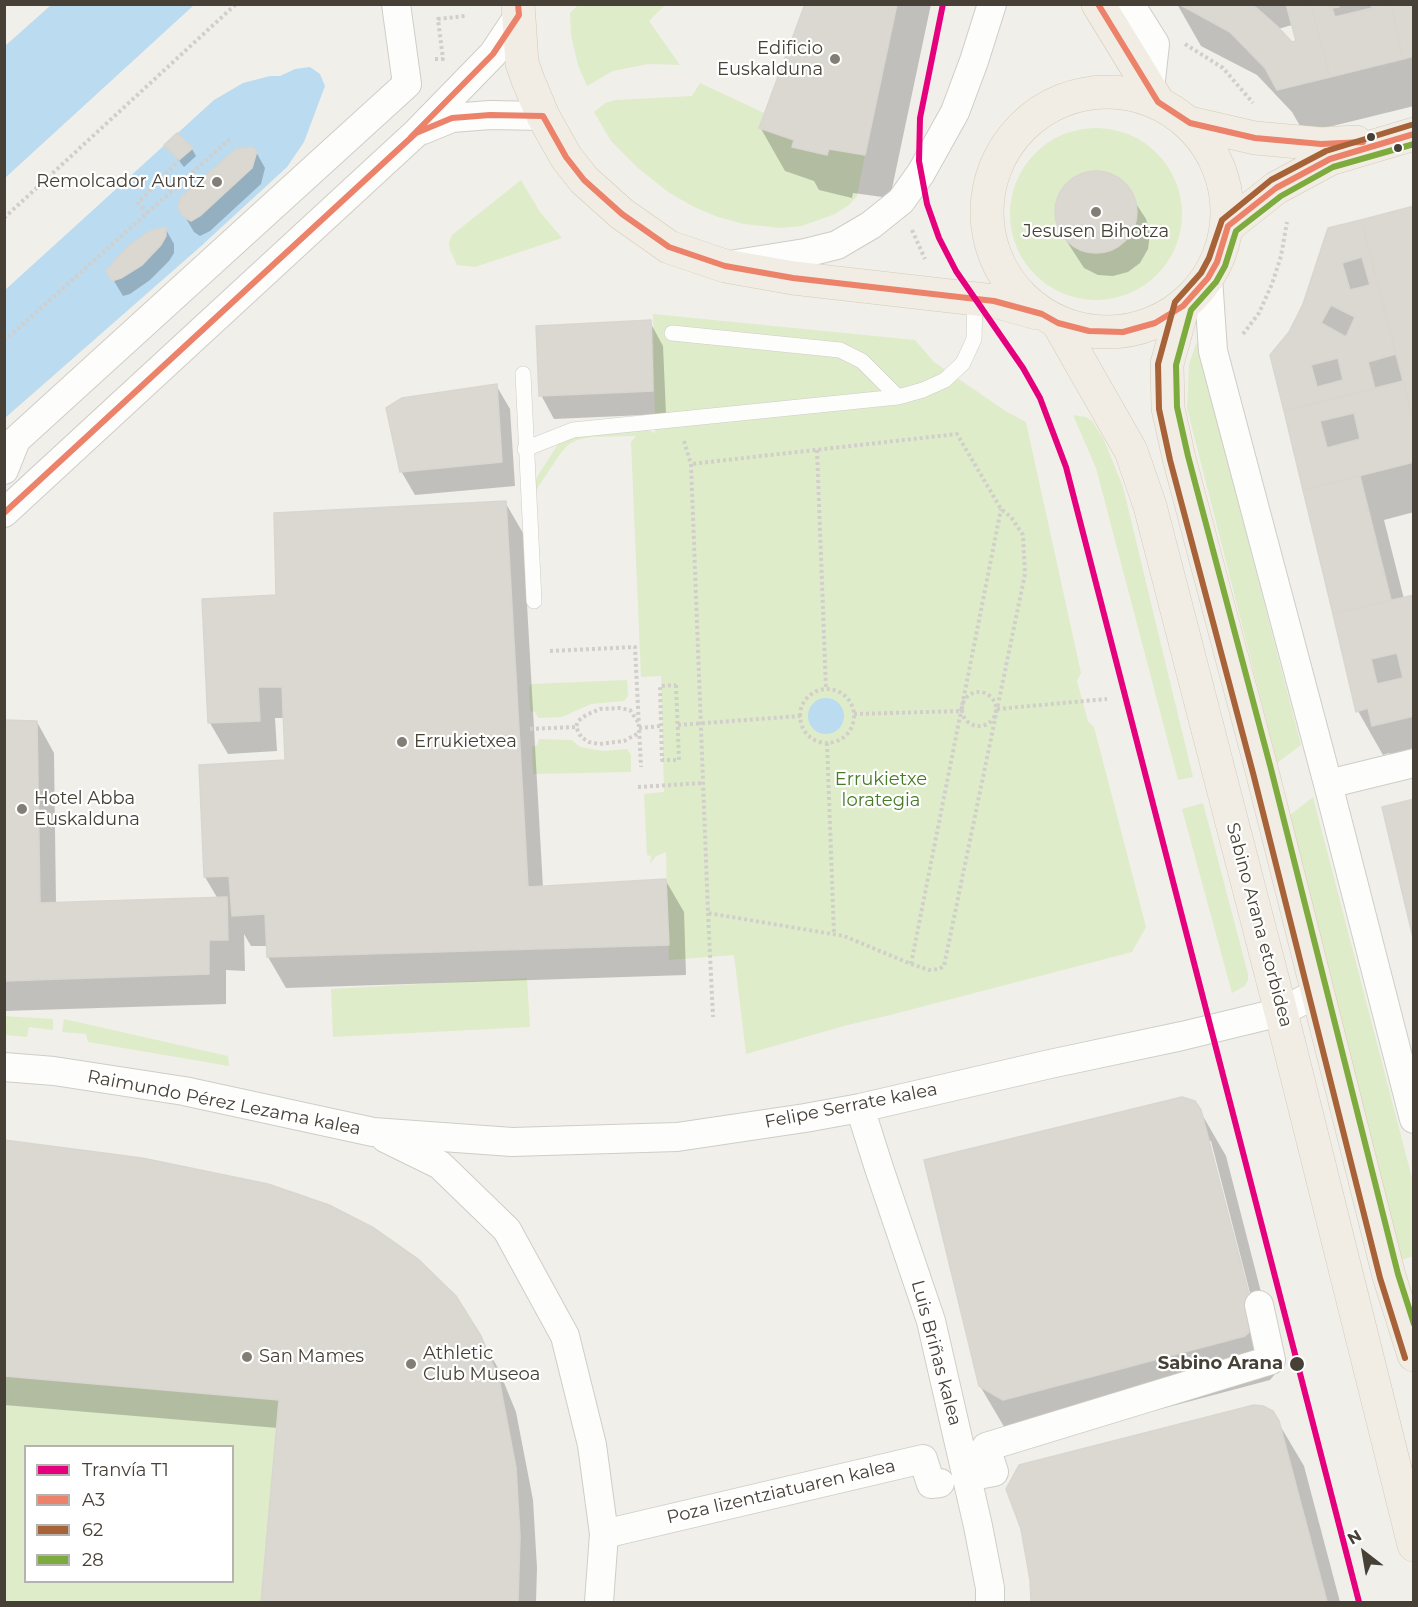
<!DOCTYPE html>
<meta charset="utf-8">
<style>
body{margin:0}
#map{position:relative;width:1418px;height:1607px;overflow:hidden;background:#f1efea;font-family:Montserrat,sans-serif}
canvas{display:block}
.frame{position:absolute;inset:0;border:6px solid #474036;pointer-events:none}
.legend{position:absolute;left:24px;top:1445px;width:210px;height:138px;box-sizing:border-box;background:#fff;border:2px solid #b5b3af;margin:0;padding:8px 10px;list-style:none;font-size:18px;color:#474036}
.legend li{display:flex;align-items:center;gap:12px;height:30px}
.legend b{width:30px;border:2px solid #b5b3af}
.north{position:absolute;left:1334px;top:1523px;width:60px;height:60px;-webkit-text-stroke:4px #fff;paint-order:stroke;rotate:329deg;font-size:16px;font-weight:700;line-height:24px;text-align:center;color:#474036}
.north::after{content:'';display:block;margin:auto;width:21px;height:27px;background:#474036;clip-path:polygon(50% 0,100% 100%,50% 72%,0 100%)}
</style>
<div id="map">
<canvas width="1418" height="1607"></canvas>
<div class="frame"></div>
<ul class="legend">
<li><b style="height:8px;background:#e5007d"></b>Tranvía T1</li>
<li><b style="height:8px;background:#eb8269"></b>A3</li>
<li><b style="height:8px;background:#a76238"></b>62</li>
<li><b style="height:8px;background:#7eab3d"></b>28</li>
</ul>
<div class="north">N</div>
</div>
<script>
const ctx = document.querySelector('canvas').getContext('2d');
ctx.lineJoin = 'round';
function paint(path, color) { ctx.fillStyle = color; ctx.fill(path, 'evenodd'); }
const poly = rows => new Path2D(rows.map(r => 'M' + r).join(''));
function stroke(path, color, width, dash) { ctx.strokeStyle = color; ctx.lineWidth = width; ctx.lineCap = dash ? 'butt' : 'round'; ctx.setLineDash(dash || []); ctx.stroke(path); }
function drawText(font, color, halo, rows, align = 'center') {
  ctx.font = font + ' Montserrat,sans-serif'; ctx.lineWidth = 4.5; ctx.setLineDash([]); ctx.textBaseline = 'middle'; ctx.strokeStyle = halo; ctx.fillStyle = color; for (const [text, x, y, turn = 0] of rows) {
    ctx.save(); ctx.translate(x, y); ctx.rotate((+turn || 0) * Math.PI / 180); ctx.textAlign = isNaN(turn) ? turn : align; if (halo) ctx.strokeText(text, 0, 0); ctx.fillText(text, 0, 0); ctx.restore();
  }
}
paint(poly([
 [578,5,665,5,649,21,680,65,648,64,613,71,587,86,578,65,571,35,570,13],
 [700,83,764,113,759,128,794,140,793,147,827,155,829,149,865,155,857,196,849,205,835,214,802,226,780,228,744,224,718,217,694,207,668,192,638,168,611,141,594,112,605,103,616,100,692,96],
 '1010 214a86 86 0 1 1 172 0a86 86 0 1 1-172 0Z',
 [521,180,540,212,562,238,475,267,457,265,450,250,449,243,452,235],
 [653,314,915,340,934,362,1007,412,1026,422,1081,673,1077,681,1088,721,1094,727,1146,927,1132,952,894,1014,844,1026,746,1054,734,955,669,960,666,852,656,856,650,864,651,856,647,855,644,794,664,792,661,676,641,677,631,442,636,436,591,437,577,440,568,445,560,454,534,493,530,488,558,444,570,437,648,430,655,433],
 [1203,337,1202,358,1208,387,1301,745,1277,763,1187,408,1189,364,1196,344],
 [1073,415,1086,417,1093,422,1104,440,1123,487,1193,777,1178,780,1096,468],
 [627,680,628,696,624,701,591,704,562,717,538,718,535,712,530,711,529,687,531,684],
 [539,739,572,740,580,747,603,751,627,749,631,755,631,772,533,774,532,747,537,745],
 [1313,797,1413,1182,1413,1256,1401,1260,1290,815],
 [1203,803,1248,974,1248,980,1245,986,1232,993,1182,809],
 [527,978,530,1027,333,1037,331,989],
 [4,1016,53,1019,53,1030,29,1027,27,1037,5,1035],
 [64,1019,228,1056,229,1066,88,1042,86,1034,62,1032],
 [5,1140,142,1158,268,1184,329,1205,374,1228,418,1259,481,1336,499,1379,516,1468,520,1536,518,1602,5,1602],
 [26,1446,232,1446,232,1582,26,1582]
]), '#deecca');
paint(poly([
 [51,5,194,5,5,178,5,46],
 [310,67,320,74,325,86,304,142,287,167,200,247,5,418,5,290,214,100,243,83,270,76,280,76,295,69],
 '808 716a18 18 0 1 1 36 0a18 18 0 1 1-36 0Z'
]), '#badbf0');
paint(poly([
 [806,4,931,4,890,198,853,193,852,198,819,190,814,181,785,171,760,127],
 [1177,4,1414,4,1414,106,1304,133,1292,112,1257,75,1201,46],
 [1292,25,1298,42,1291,44,1278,29],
 [177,135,192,149,196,156,184,167,166,145],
 [256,152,265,168,261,184,210,231,200,236,194,232,180,208],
 [1093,173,1108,175,1122,182,1146,219,1150,234,1148,249,1140,263,1128,272,1113,276,1098,275,1084,268,1060,231,1056,216,1058,200,1066,187,1078,177],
 [1414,208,1414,512,1384,520,1404,599,1414,596,1414,766,1398,769,1389,753,1383,755,1358,711,1272,356,1290,333,1305,305,1329,229],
 [165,228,174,244,174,253,169,261,150,280,130,294,123,296,108,271],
 [650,322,663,346,666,414,554,419,541,395],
 [496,385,510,409,515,486,415,495,401,471],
 [505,502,523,533,543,888,666,881,684,912,686,975,286,988,268,957,268,946,251,946,244,934,245,971,226,970,226,1004,4,1011,4,722,37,722,54,753,56,904,218,899,205,877,287,761,285,718,275,718,277,751,228,754,210,723,278,597],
 [1200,1111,1226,1156,1279,1362,1276,1373,1270,1380,1029,1444,1006,1430,980,1386],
 [1207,1141,1211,1141,1258,1324,1255,1325],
 [4,1141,479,1336,498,1368,516,1412,533,1500,537,1568,536,1602,263,1602,278,1428,4,1405],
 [1272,1412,1304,1466,1340,1602,1033,1602,1031,1580]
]), '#0003');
const building = poly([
 [805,4,897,4,865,155,829,149,827,155,792,147,794,140,759,128,805,4],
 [1179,4,1252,4,1277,26,1292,42,1296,41,1286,4,1311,4,1330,77,1277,90,1265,68,1230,32,1179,4],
 [1311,4,1338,4,1339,7,1332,8,1335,17,1372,8,1371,4,1391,4,1403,59,1330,77,1311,4],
 [1391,4,1414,4,1414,56,1403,59,1391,4],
 [177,133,193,148,179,160,164,145,177,133],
 [252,147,257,151,252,168,201,215,191,221,183,216,178,208,181,197,236,149,252,147],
 '1055 212a41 41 0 1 1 82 0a41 41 0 1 1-82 0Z',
 [1414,206,1414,423,1361,220,1414,206],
 [1361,220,1396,354,1368,362,1375,389,1284,411,1270,355,1289,332,1303,304,1328,228,1361,220],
 [1362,257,1370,285,1350,290,1342,263,1362,257],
 [1331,305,1355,317,1346,337,1321,323,1331,305],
 [1338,358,1343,380,1317,387,1311,365,1338,358],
 [166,227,166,236,161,245,142,265,121,278,112,281,106,271,128,246,150,231,166,227],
 [651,320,653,391,539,396,536,326,651,320],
 [1403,381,1414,423,1414,462,1303,490,1284,411,1403,381],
 [1354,413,1360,439,1327,448,1320,421,1354,413],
 [497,384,502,462,400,472,386,408,402,398,497,384],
 [1360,476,1391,600,1333,614,1303,490,1360,476],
 [506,501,528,887,666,879,669,945,267,957,265,914,232,916,229,876,204,877,199,765,285,760,282,687,258,687,260,721,208,723,202,599,276,595,274,513,506,501],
 [1414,595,1414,716,1372,726,1368,708,1356,712,1333,614,1414,595],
 [1397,653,1403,678,1377,684,1371,659,1397,653],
 [4,720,37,721,40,903,227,897,228,940,209,940,209,974,4,981,4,720],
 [1414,799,1414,942,1382,807,1414,799],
 [1182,1097,1195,1101,1201,1110,1255,1317,1252,1329,1245,1336,1003,1400,979,1386,924,1160,1182,1097],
 [4,1140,142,1158,268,1184,329,1205,374,1228,418,1259,456,1296,481,1336,499,1379,516,1468,520,1536,518,1602,261,1602,279,1400,4,1376,4,1140],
 [1254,1405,1263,1406,1273,1411,1279,1421,1327,1602,1031,1602,1030,1580,1021,1529,1006,1489,1019,1465,1254,1405]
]);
paint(building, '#dbd8d2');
stroke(building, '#d9d6d0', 1.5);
const lane = poly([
 [672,333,840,350,862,361,898,397],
 [523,374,534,601],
 [525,449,573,430,898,397,923,390,945,380,963,363,974,339,975,299]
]);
const street = poly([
 [1130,4,1155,44,1150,89],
 [423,130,452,118,490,115,543,116],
 [736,264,805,253,837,245,871,225,901,201,921,173,955,112,974,61,992,4],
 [1208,278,1213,351,1328,784,1414,1119],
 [4,470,16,440,407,84,396,4],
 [4,513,416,133,493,54,519,15],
 [1328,784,1414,763],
 [4,1067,54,1071,184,1091,373,1132,512,1142,677,1137,805,1118,860,1108,1050,1064,1182,1036,1281,1012,1317,993],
 [860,1108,879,1168,931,1321,978,1526,990,1588,990,1602],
 [385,1138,440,1165,507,1230,565,1336,592,1445,604,1534,599,1602],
 [983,1474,994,1472,986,1447,1271,1360,1259,1305],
 [604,1534,923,1459,931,1484,940,1483]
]);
const primary = poly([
 [518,4,522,63,528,80,543,116,566,157,584,180,622,214,669,247,725,266,793,278,994,301,1037,313],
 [1098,4,1158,102],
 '987 212a120 120 0 1 1 240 0a120 120 0 1 1-240 0Z',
 [1190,123,1255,138,1321,144,1356,142],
 [1228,226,1276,188,1330,159,1414,134],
 [1183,306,1167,364,1168,408,1179,458,1262,771,1389,1276,1414,1355],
 [1058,323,1131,451,1150,506,1281,1012,1414,1545]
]);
stroke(lane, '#cfcdc7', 16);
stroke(street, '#cfcdc7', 30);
stroke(primary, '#d4cbb7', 34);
stroke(poly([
 [1185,44,1223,68,1253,103],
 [435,59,443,59,438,19,465,16],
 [148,213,138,203,179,160],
 [4,218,236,4],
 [912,230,925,259],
 [1243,334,1259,313,1272,284,1281,256,1287,222],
 [4,341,232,137],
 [684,441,691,464,708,913,844,936,911,964,929,970,939,969,944,966,1025,574,1023,535,1011,517,1001,509,957,434,691,464],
 [817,450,826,689],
 [550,651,635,647,641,767],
 [676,685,679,760,662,760,660,686,676,685],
 '800 716a27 27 0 1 1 54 0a27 27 0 1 1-54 0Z',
 '962 709a17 17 0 1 1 34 0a17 17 0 1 1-34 0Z',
 [997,709,1107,699],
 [854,714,961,711],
 [638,722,630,710,619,708,600,709,586,715,578,721,576,727,581,737,589,742,599,744,624,741,639,733],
 [678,725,800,716],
 [639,728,661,726],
 [530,729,576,727],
 [827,743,834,935],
 [638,787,703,783],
 [708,913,713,1017],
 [911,964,1001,509]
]), '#d2cfcb', 4, [3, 3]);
stroke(lane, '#fdfdfc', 15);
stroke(street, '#fdfdfc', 28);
stroke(primary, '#f1ede4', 33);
stroke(poly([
 [1098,4,1158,102,1190,123,1255,138,1321,144,1363,142],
 [411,137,493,54,519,15,518,4],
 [4,513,416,133,452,118,490,115,543,116,566,157,584,180,622,214,669,247,725,266,793,278,994,301,1042,314,1058,323,1089,331,1123,332,1155,323,1183,306,1208,278,1217,262,1228,226,1276,188,1330,159,1414,134]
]), '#eb8269', 6);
stroke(poly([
 [1405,1358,1380,1278,1253,773,1170,460,1159,409,1158,364,1175,302,1201,273,1209,258,1222,220,1271,180,1326,151,1411,125]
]), '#a76238', 6);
stroke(poly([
 [1414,144,1333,167,1281,196,1236,231,1225,266,1216,282,1191,310,1176,365,1177,407,1188,456,1271,769,1398,1274,1414,1324]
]), '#7eab3d', 6);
stroke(poly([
 [943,4,920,118,919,161,927,204,939,238,956,271,1023,368,1040,398,1066,467,1359,1602]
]), '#e5007d', 6);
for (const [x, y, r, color] of [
 [835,59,6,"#827d75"],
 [1371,137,5,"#474036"],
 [1398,148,5,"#474036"],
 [217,182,6,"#827d75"],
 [1096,212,6,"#827d75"],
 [402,742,6,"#827d75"],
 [22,809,6,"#827d75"],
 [247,1357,6,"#827d75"],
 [411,1364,6,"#827d75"],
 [1297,1364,8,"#474036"]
]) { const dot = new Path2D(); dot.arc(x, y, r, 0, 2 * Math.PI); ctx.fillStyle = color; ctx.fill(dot); stroke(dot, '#fff', 2); }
drawText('18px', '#474036', '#fff', [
 ["Edificio",823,49,"right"],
 ["Euskalduna",823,70,"right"],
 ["Remolcador Auntz",205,182,"right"],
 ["Jesusen Bihotza",1096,232,"center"],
 ["Errukietxea",414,742],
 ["Hotel Abba",34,799],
 ["Euskalduna",34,820],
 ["Athletic",423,1354],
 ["Club Museoa",423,1375],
 ["San Mames",259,1357]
], 'left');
drawText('18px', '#477b27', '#fff', [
 ["Errukietxe",881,780],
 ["lorategia",881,801]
]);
drawText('18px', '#474036', '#fff', [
 ["Sabino Arana etorbidea",1259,925,75],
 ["Raimundo Pérez Lezama kalea",224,1103,11],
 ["Felipe Serrate kalea",851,1106,-11],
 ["Luis Briñas kalea",936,1353,75],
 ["Poza lizentziatuaren kalea",781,1492,-13]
]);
drawText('bold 18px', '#474036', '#fff', [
 ["Sabino Arana",1283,1364]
], 'right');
</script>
